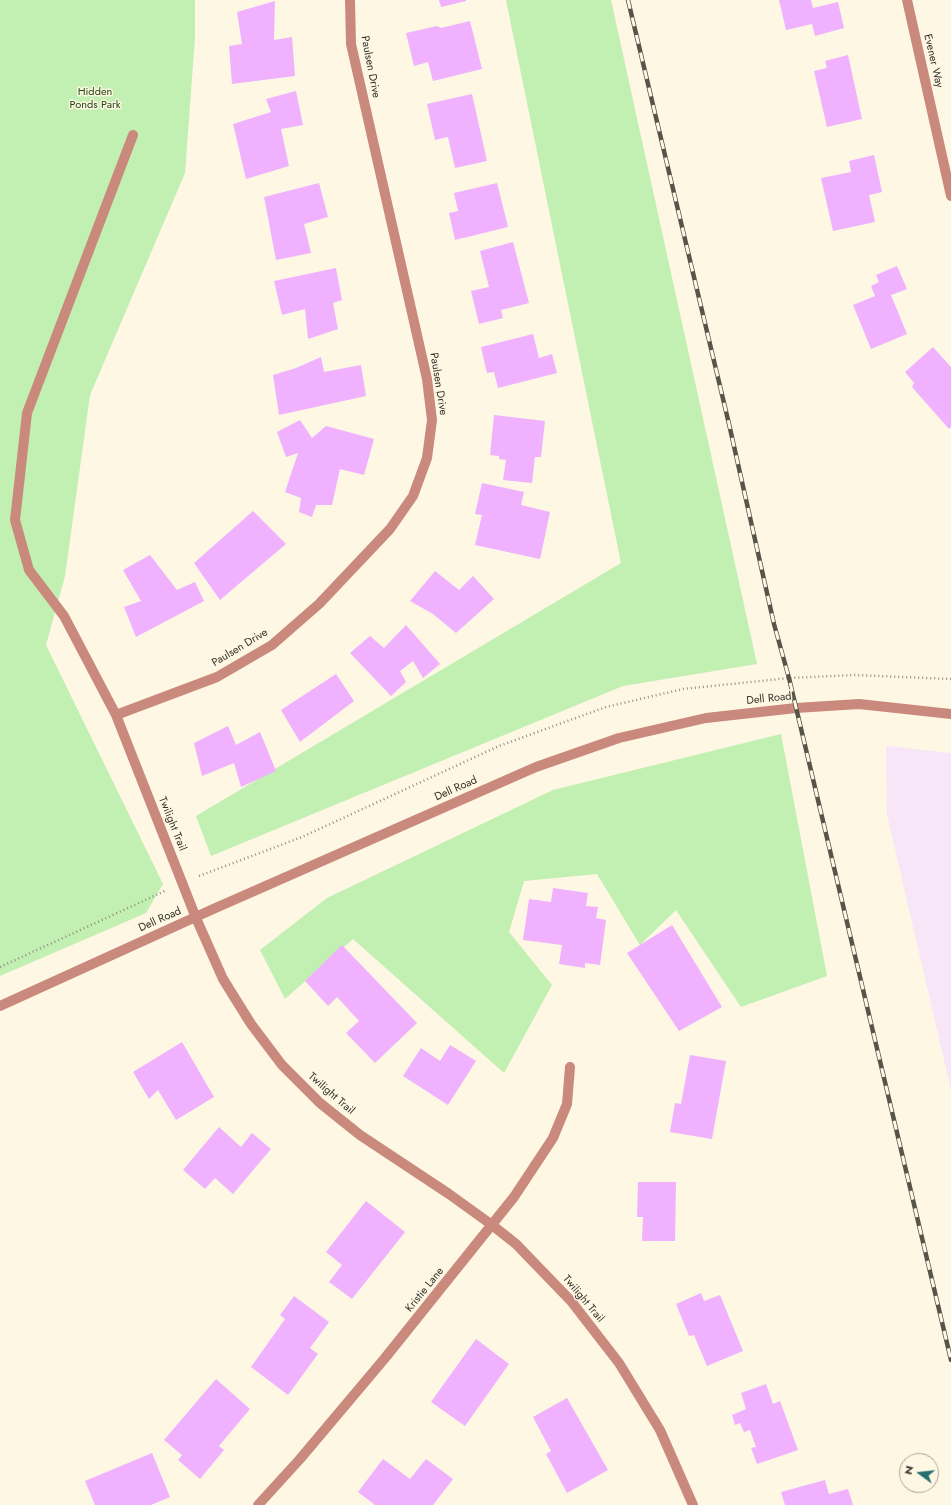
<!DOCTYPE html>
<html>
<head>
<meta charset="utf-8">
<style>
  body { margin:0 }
  #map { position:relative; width:951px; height:1505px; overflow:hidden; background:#fdf7e3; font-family:Jost,sans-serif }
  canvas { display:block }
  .north { position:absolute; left:899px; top:1453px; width:40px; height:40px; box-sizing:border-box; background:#fdf7e3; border:1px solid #aca798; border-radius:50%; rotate:285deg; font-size:11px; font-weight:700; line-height:16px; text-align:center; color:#323028 }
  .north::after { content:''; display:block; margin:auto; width:14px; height:18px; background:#26706e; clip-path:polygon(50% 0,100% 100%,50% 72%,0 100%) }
</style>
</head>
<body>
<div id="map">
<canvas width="951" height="1505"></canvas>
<div class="north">N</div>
</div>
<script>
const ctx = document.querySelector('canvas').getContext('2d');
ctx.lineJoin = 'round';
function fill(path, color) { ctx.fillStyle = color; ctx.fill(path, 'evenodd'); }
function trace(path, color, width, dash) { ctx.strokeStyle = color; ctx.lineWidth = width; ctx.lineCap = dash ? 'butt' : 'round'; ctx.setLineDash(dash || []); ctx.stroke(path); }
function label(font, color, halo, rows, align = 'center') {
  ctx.font = font + ' Jost,sans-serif'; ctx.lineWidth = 3; ctx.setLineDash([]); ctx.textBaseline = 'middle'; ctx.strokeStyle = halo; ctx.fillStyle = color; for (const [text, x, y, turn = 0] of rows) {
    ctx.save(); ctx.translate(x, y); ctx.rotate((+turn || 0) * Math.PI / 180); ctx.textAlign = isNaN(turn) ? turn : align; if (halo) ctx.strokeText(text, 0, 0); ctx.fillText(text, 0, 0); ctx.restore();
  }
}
fill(new Path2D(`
  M886 746 951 753V1090L887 815Z`), '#f7e6f8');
fill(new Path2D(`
  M0 0H195V37L185 173 90 395 65 576 46 645 163 884 146 913 0 976Z
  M506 0H611L757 664 623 686 211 856 196 816 621 563Z
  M781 734 827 976 741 1007 676 910 640 945 597 874 524 881 509 932 552 985 504 1073 353 939 285 999 260 950 327 898 553 790Z`), '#c2efb2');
fill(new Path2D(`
  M439 0H466V1L441 7Z
  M779 0H811L813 8 838 2 844 28 815 36 812 24 786 30Z
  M275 1 274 40 292 37 295 76 232 84 229 46 242 44 237 12Z
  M470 21 482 69 433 81 428 62 414 66 406 33 437 26 441 28Z
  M848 55 862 119 827 127 814 71 827 68 825 61Z
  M296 91 303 125 281 129 289 166 246 179 233 124 271 112 266 99Z
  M472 94 487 161 455 168 448 137 435 140 427 104Z
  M874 155 882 192 869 195 875 222 833 231 821 178 851 172 849 161Z
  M319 183 328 217 304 224 311 253 276 260 264 197Z
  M497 183 508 227 455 240 449 213 458 211 454 193Z
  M513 242 529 303 501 310 503 318 479 324 471 291 489 287 480 251Z
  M897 266 907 289 891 295 907 334 871 349 853 305 875 296 871 286 879 282 876 275Z
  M336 268 342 300 333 303 338 329 308 339 305 309 282 315 274 281Z
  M533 334 539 358 552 354 557 373 498 388 494 372 487 373 481 347Z
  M933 347 951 367V427L949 429 912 387 914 383 905 372Z
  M321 357 324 372 361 365 366 396 279 415 273 375 296 368Z
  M494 415 545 421 541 457H535L532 483 503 480 506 460 499 459V456L490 455Z
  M300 420 312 438 326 426 374 439 364 475 340 469 332 505H316L312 517 299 512 301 498 285 492 298 453 286 457 277 432Z
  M482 483 524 492 521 505 550 512 540 559 475 545 482 515 475 514Z
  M253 511 286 544 220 600 194 563Z
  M150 555 177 590 195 582 204 601 136 637 124 607 141 601 123 570Z
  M435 571 459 590 473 576 494 599 456 633 433 614 410 601Z
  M406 625 440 664 423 678 413 661 400 671 406 682 391 696 350 653 370 636 384 648Z
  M336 674 354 701 300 742 281 710Z
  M228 726 236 745 260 732 276 771 241 787 234 763 202 776 194 743Z
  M553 888 588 893 586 906 598 907 596 918 606 920 600 965 585 963V968L559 964 562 945 523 940 529 899 551 902Z
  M672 925 722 1007 679 1031 627 953Z
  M342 945 417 1023 375 1063 346 1033 359 1021 337 997 328 1006 305 981Z
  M182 1042 214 1097 176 1120 158 1090 149 1099 133 1072Z
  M450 1045 476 1061 448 1105 403 1076 421 1048 440 1061Z
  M690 1055 726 1061 712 1139 670 1132 675 1103 681 1104Z
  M219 1127 241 1147 252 1133 271 1149 233 1194 215 1178 205 1189 183 1170Z
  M638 1182H676L675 1241H642L643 1217H637Z
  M366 1201 405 1232 352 1299 329 1282 342 1265 326 1252Z
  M701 1293 704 1301 720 1295 743 1351 707 1366 694 1335 689 1336 676 1304Z
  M294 1296 329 1322 310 1348 318 1354 288 1395 251 1367 285 1319 280 1315Z
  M476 1339 509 1364 465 1426 431 1402Z
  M216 1379 250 1409 219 1446 224 1450 200 1479 178 1460 182 1455 164 1440Z
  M766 1384 773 1404 780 1401 798 1450 757 1464 751 1448 756 1447 750 1430 744 1432 740 1423 735 1425 732 1415 746 1409 741 1393Z
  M567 1398 608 1470 567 1493 546 1454 551 1451 533 1417Z
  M152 1453 170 1497 151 1505H95L85 1481Z
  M383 1459 410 1479 426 1459 453 1479 433 1505H375L358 1492Z
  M825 1480 829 1494 848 1489 853 1505H785L781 1492Z`), '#f0b2ff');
trace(new Path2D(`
  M199 876 302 837 499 746 606 707 683 689 789 678 855 675 951 679
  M0 967 167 890`), '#938f81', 2.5, [1, 3]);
trace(new Path2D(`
  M907 0 951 196
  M133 135 27 413 15 520 29 570 64 616 116 715 196 918 223 979 251 1024 282 1065 320 1103 360 1135 449 1194 492 1225 516 1244 571 1301 619 1363 660 1430 693 1505
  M116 715 217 677 272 645 319 604 390 529 413 496 427 458 432 420 427 379 351 44 350 0
  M0 1006 211 910 536 767 619 738 706 718 796 708 859 704 951 714
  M258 1505 300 1459 385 1358 514 1197 553 1138 567 1104 570 1067`), '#ca897d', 10);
const rail = new Path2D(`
  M628 0 729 424 774 624 789 678 951 1360`);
trace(rail, '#57544a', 4.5);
trace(rail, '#fdf7e3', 3, [9]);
label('11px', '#323028', '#fdf7e3', [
  ["Evener Way",933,61,77],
  ["Paulsen Drive",370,67,79],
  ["Paulsen Drive",438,384,81],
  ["Paulsen Drive",240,648,-31],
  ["Dell Road",769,699,-6],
  ["Dell Road",456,789,-24],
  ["Twilight Trail",172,824,68],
  ["Dell Road",160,920,-24],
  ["Twilight Trail",331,1094,41],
  ["Kristie Lane",425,1290,-51],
  ["Twilight Trail",583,1299,50]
]);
label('11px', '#1f450f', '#fdf7e3', [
  ["Hidden",95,92],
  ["Ponds Park",95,105]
]);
</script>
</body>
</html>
